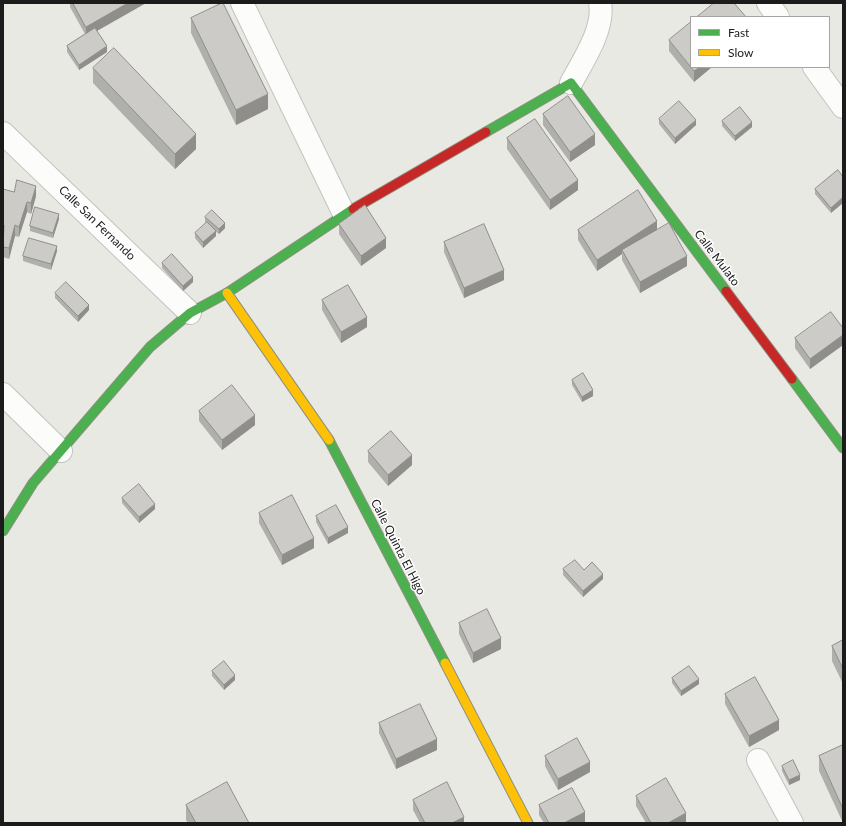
<!DOCTYPE html>
<html>
<head>
<meta charset="utf-8">
<style>
  body { margin:0 }
  #map { position:relative; width:846px; height:826px; overflow:hidden; background:#e9e9e4; font-family:Lato,sans-serif }
  canvas { display:block }
  .frame { position:absolute; inset:0; border:4px solid #1b1b1b; pointer-events:none }
  .legend { position:absolute; left:690px; top:16px; width:140px; height:52px; box-sizing:border-box; background:#fff; border:1px solid #a4a4a4; margin:0; padding:5px 7px; list-style:none; font-size:12px; color:#1b1b1b }
  .legend li { display:flex; align-items:center; gap:8px; height:20px }
  .legend b { width:20px; border:1px solid #a4a4a4 }
</style>
</head>
<body>
<div id="map">
<canvas width="846" height="826"></canvas>
<div class="frame"></div>
<ul class="legend">
<li><b style="height:5px;background:#4caf50"></b>Fast</li>
<li><b style="height:5px;background:#ffc107"></b>Slow</li>
</ul>
</div>
<script>
const ctx = document.querySelector('canvas').getContext('2d');
ctx.lineJoin = 'round';
function trace(path, color, width, dash) { ctx.strokeStyle = color; ctx.lineWidth = width; ctx.lineCap = dash ? 'butt' : 'round'; ctx.setLineDash(dash || []); ctx.stroke(path); }
function fill(path, color) { ctx.fillStyle = color; ctx.fill(path, 'evenodd'); }
function label(font, color, halo, rows, align = 'center') {
  ctx.font = font + ' Lato,sans-serif'; ctx.lineWidth = 3; ctx.setLineDash([]); ctx.textBaseline = 'middle'; ctx.strokeStyle = halo; ctx.fillStyle = color; for (const [text, x, y, turn = 0] of rows) {
    ctx.save(); ctx.translate(x, y); ctx.rotate((+turn || 0) * Math.PI / 180); ctx.textAlign = isNaN(turn) ? turn : align; if (halo) ctx.strokeText(text, 0, 0); ctx.fillText(text, 0, 0); ctx.restore();
  }
}
const street = new Path2D(`
  M242 3 344 214
  M768 3 778 17
  M814 67 843 107
  M571 83C583 61 605 28 600 3
  M3 133 190 313
  M3 394 61 451
  M758 760 792 823`);
const fast = new Path2D(`
  M486 132 571 83 726 291
  M792 379 843 448
  M329 440 445 663
  M3 531 33 483 150 347 190 313 227 293 353 209`);
const slow = new Path2D(`
  M227 293 329 440
  M445 663 528 823`);
const jam = new Path2D(`
  M353 209 486 132
  M726 291 792 379`);
trace(street, '#c2c2c0', 24);
trace(fast, '#8d927e', 11);
trace(slow, '#8d927e', 11);
trace(jam, '#8d927e', 11);
trace(street, '#fcfcfb', 22);
trace(fast, '#4caf50', 9);
trace(slow, '#ffc107', 9);
trace(jam, '#c62828', 9);
fill(new Path2D(`
  M70 3H146L97 31 107 52 79 70 67 52V46L85 34 70 7Z
  M191 18 268 109 236 125 191 33Z
  M669 40 691 67H712L694 82 669 51Z
  M93 68 196 149 175 169 93 83Z
  M543 114 595 145 570 162 543 125Z
  M659 119 696 125 675 144 659 124Z
  M722 121 752 127 735 141 722 126Z
  M507 138 578 190 550 210 507 149Z
  M838 170 831 213 815 194V189Z
  M3 189 14 192 36 196 31 214 27 212 19 237 15 236 9 259 3 257Z
  M205 217 225 228 219 234 216 232V236L203 248 195 238V233L206 223 205 222Z
  M59 219 53 238 30 231V226Z
  M339 224 386 248 361 266 339 234Z
  M578 230H657L687 266 640 293 622 260V254L597 271 578 240Z
  M444 242 504 280 464 298 444 252Z
  M57 251 51 270 23 261V256Z
  M162 263 193 282 183 291 162 268Z
  M55 293 89 310 78 322 55 298Z
  M322 300 367 327 341 343 322 310Z
  M843 328V345L810 369 795 348V338Z
  M572 380 593 396 582 402 572 385Z
  M199 411 255 425 222 450 199 421Z
  M368 451 412 465 388 486 368 462Z
  M122 498 155 509 139 523 122 503Z
  M259 513 314 548 282 565 259 523Z
  M316 516 348 533 328 544 316 522Z
  M563 569 603 579 583 597 563 575Z
  M459 623 501 649 473 663 459 634Z
  M843 640V684L832 661V646Z
  M212 671 235 680 224 690 212 676Z
  M672 678 699 684 681 696 672 683Z
  M725 694 779 730 749 747 725 704Z
  M379 723 437 750 396 769 379 733Z
  M843 745V823L819 771V756Z
  M545 756 590 772 558 790 545 766Z
  M782 766 800 780 789 785 782 771Z
  M636 796 686 823H646L636 806Z
  M413 800 464 823H420L413 810Z
  M186 805 249 823H188L186 820Z
  M539 805 585 822 583 823H544L539 815Z`), '#afafab');
fill(new Path2D(`
  M128 3H146L86 37V27Z
  M107 46V52L79 70V65Z
  M700 67H712L694 82V71Z
  M268 94V109L236 125V110Z
  M696 120V125L675 144V138Z
  M752 122V127L735 141V136Z
  M196 134V149L175 169V154Z
  M595 134V145L570 162V152Z
  M578 180V190L550 210V200Z
  M36 186V196L31 214V203Z
  M843 197V203L831 213V208Z
  M27 202V212L19 237V227Z
  M59 214V219L53 238V233Z
  M657 221V231L622 250V254L597 271V260Z
  M225 223V228L219 234V229Z
  M15 225V236L9 259V248Z
  M216 231V236L203 248V242Z
  M386 238V248L361 266V256Z
  M57 246V251L51 270V264Z
  M687 256V266L640 293V282Z
  M504 270V280L464 298V288Z
  M193 277V282L183 291V286Z
  M89 305V310L78 322V316Z
  M367 317V327L341 343V332Z
  M843 335V345L810 369V359Z
  M593 390V396L582 402V397Z
  M255 415V425L222 450V440Z
  M412 455V465L388 486V475Z
  M155 504V509L139 523V517Z
  M348 527V533L328 544V538Z
  M314 538V548L282 565V555Z
  M603 574V579L583 597V591Z
  M501 638V649L473 663V653Z
  M235 675V680L224 690V685Z
  M699 679V684L681 696V691Z
  M779 720V730L749 747V736Z
  M437 739V750L396 769V759Z
  M590 762V772L558 790V779Z
  M800 775V780L789 785V780Z
  M585 812V822L583 823H564Z
  M686 813V823H668Z
  M464 817V823H452Z`), '#8f8e8b');
const building = new Path2D(`
  M73 3H128L86 27Z
  M222 3H223L268 94 236 110 191 18Z
  M714 3H734L746 17H697Z
  M691 22V67H700L694 71 669 40Z
  M95 28 107 46 79 65 67 46Z
  M114 48 196 134 175 154 93 68Z
  M568 96 595 134 570 152 543 114Z
  M679 101 696 120 675 138 659 119Z
  M740 107 752 122 735 136 722 121Z
  M535 119 578 180 550 200 507 138Z
  M838 170 843 177V197L831 208 815 189Z
  M17 180 36 186 31 203 27 202 19 227 15 225 9 248 3 247 4 225H3V189L14 192Z
  M638 190 657 221 597 260 578 230Z
  M365 205 386 238 361 256 339 224Z
  M35 207 59 214 53 233 30 226Z
  M212 210 225 223 219 229 205 217Z
  M207 222 216 231 203 242 195 233Z
  M669 223 687 256 640 282 622 250Z
  M484 224 504 270 464 288 444 242Z
  M29 238 57 246 51 264 23 256Z
  M172 254 193 277 183 286 162 263Z
  M66 282 89 305 78 316 55 293Z
  M348 285 367 317 341 332 322 300Z
  M831 312 843 328V335L810 359 795 338Z
  M583 373 593 390 582 397 572 380Z
  M232 385 255 415 222 440 199 411Z
  M391 431 412 455 388 475 368 451Z
  M139 484 155 504 139 517 122 498Z
  M292 495 314 538 282 555 259 513Z
  M336 505 348 527 328 538 316 516Z
  M575 560 584 570 592 562 603 574 583 591 563 569Z
  M487 609 501 638 473 653 459 623Z
  M843 640V669L832 646Z
  M224 661 235 675 224 685 212 671Z
  M689 666 699 679 681 691 672 678Z
  M755 677 779 720 749 736 725 694Z
  M420 704 437 739 396 759 379 723Z
  M577 738 590 762 558 779 545 756Z
  M843 745V809L819 756Z
  M793 760 800 775 789 780 782 766Z
  M666 778 686 813 668 823H651L636 796Z
  M227 782 249 823H196L186 805Z
  M447 782 464 817 452 823H425L413 800Z
  M572 788 585 812 564 823H549L539 805Z`);
fill(building, '#cccbc7');
trace(building, '#8f8e8b', 1);
label('12px', '#1b1b1b', '#fff', [
  ["Calle San Fernando",97,223,44],
  ["Calle Mulato",717,258,53],
  ["Calle Quinta El Higo",398,547,63]
]);
</script>
</body>
</html>
